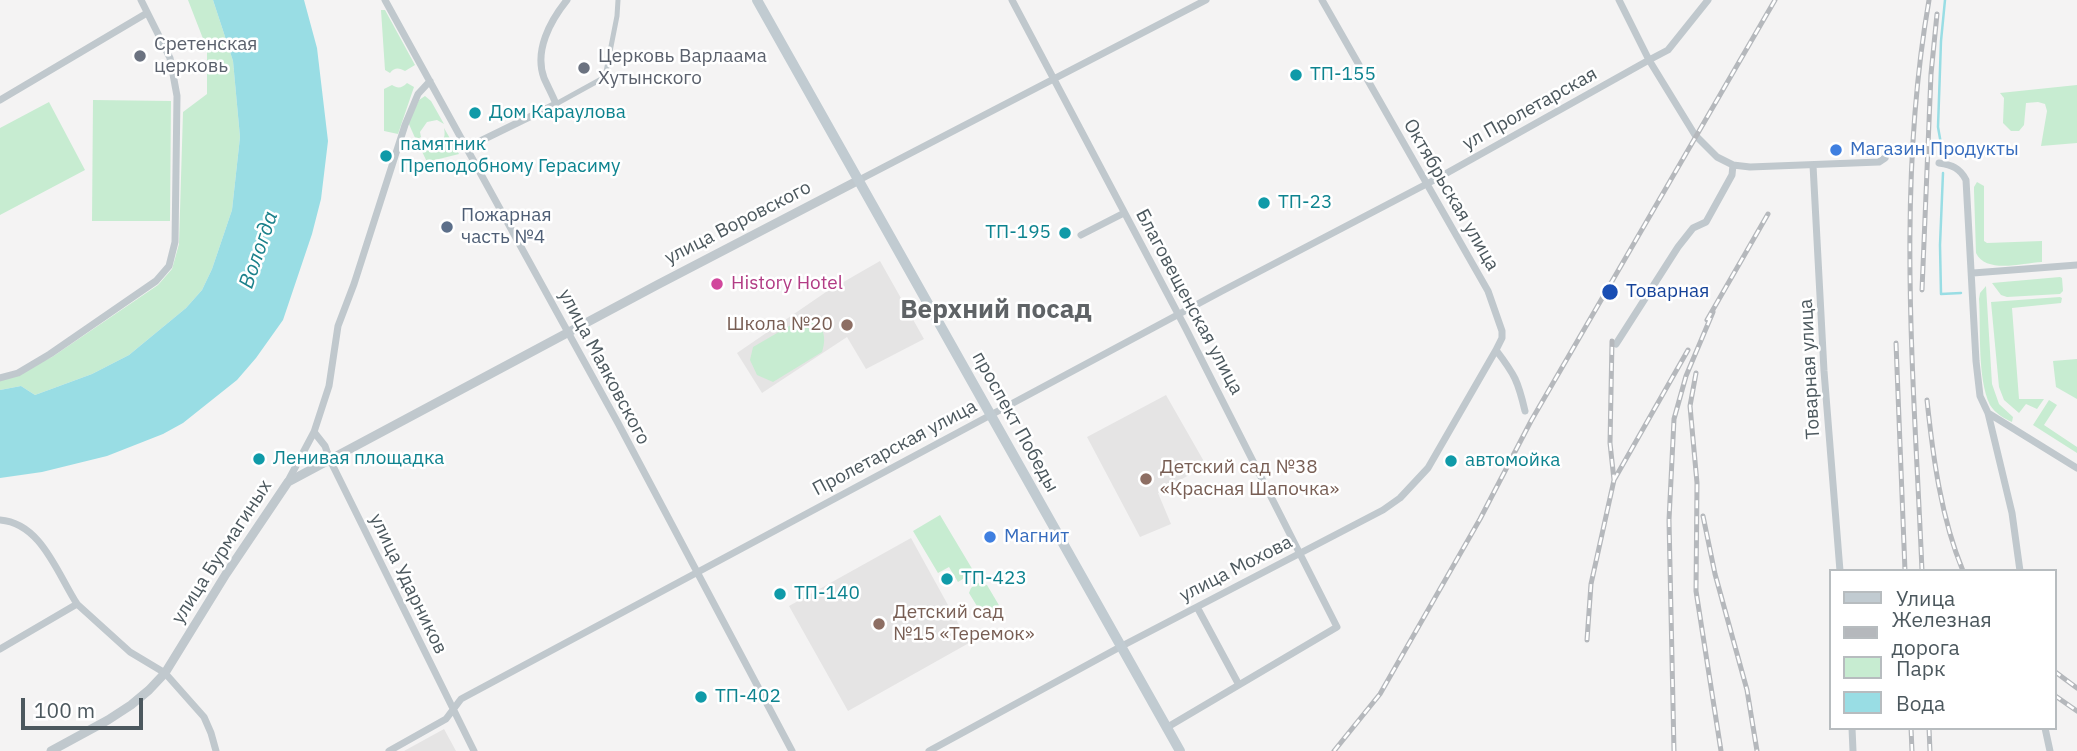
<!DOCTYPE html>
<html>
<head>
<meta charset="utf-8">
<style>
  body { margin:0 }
  #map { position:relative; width:2077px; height:751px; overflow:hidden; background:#f4f3f3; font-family:"IBM Plex Sans",sans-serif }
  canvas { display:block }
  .legend { position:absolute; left:1829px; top:569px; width:228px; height:161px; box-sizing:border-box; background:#fff; border:2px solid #b7bcbf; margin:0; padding:9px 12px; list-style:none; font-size:21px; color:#4c585e }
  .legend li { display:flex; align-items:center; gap:14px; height:35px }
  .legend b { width:35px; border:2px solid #b7bcbf }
  .scale { position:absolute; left:21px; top:698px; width:122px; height:32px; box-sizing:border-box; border:4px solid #4c585e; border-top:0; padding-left:9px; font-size:21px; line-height:24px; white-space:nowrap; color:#4c585e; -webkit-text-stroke:5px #fff; paint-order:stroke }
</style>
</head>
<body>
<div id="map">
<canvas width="2077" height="751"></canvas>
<ul class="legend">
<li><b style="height:9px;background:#c1cbd1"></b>Улица</li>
<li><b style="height:9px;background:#b5b8bc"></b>Железная дорога</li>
<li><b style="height:19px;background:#c7ecd1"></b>Парк</li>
<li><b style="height:19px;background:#99dde4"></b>Вода</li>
</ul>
<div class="scale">100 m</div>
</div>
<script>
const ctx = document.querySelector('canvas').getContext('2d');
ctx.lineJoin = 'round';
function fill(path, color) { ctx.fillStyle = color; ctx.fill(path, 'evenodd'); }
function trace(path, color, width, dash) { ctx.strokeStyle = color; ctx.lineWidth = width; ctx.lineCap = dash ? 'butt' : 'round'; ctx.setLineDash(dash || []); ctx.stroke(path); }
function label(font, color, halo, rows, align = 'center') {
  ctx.font = font + ' "IBM Plex Sans",sans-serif'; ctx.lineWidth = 5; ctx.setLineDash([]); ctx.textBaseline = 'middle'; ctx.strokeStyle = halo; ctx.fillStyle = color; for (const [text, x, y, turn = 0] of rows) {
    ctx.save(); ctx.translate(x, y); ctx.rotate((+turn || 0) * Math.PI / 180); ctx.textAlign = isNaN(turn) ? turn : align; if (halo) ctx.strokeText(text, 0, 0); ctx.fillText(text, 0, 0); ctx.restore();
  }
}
fill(new Path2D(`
  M880 261 924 339 866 369 847 337 762 393 737 353 826 292Z
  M1166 395 1206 465 1158 493 1171 524 1140 537 1087 437Z
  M911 538 969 643 848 711 789 606Z
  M444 729 456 751H404Z`), '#e5e4e4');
fill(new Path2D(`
  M188 0H213L233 61 240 137 232 210 212 269 202 290 186 308 129 355 92 374 35 395 21 386 0 390V381L52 357 158 285 172 269 179 244 183 112 207 94V49Z
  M381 10H385L415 65 405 71C399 68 395 67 390 73L385 70Z
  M407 83 414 87 398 134 384 131V89L392 85C398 89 402 88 407 83Z
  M2077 85V143L2041 146 2047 111 2045 104 2038 102 2026 103 2024 125 2019 131H2011L2003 123 2004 98 2000 93Z
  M425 96 431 101 444 124 437 120 427 122 420 132 421 137 416 140 408 122 419 100Z
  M93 100 171 101 170 221H92Z
  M49 102 85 170 0 215V128Z
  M444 128 459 154 427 162 418 143 423 140 427 144C439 147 447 141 444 128Z
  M1977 182 1984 186V241L1987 243 2042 241V262C2022 263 1986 274 1976 253L1974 191V187Z
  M2060 277 2062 278 2063 291 2060 294 2007 297 2001 295 1992 283Z
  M1986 286 1992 384 1999 404 2013 417 2012 422C2003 418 1995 413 1990 405 1977 378 1981 329 1979 299L1980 293Z
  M2060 297 2062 298 2061 303 2012 308 2019 399H2044L2037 409 2026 404 2019 413 2004 400 1999 387 1991 302Z
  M803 318C822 320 828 335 822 352L773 382 757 375 750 360 753 347Z
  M2077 359V399L2056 387 2053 361Z
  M2049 400 2057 405 2044 425 2077 447V453L2033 425Z
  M940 515 974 572 958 582 949 567 938 573 913 531Z
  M977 583 987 585 1000 607 997 615 990 618 983 616 969 593 971 588Z`), '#c7ecd1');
fill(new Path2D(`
  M213 0H304L317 48 328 141 321 199 312 234 283 320 256 358 237 380 183 423 163 434 107 456 42 472 0 478V390L21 386 35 395 92 374 129 355 186 308 202 290 212 269 232 210 240 137 233 61Z`), '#99dde4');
trace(new Path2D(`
  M1941 144 1938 127 1941 41 1945 0
  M1943 173 1940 245 1941 294 1961 293`), '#99dde4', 2.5);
trace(new Path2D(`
  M556 104 605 77 617 16 618 0`), '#c0c8cd', 5);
trace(new Path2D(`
  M385 0 618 423 792 751
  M1012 0 1185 327 1337 627 1166 728
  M1322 0 1488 291 1502 331V338L1496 350C1515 375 1518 381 1525 411
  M1619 0 1649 60 1695 135 1717 157 1733 165 1750 167 1879 162 1885 158
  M0 100 147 13
  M466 148 556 104C553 96 548 87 544 78 534 51 550 21 567 0
  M1939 163C1952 165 1960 168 1966 180L1976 361 1980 396 1988 413 2012 513 2020 571
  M1813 165 1824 371 1840 571
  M859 180 1206 0
  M1081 235 1124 213
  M1973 273 2077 265
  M1616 344 1678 247 1693 228 1706 222 1732 175 1733 165
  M0 378 18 373 50 354 156 281 169 266 175 242 177 96 170 58 141 0
  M1988 413 2077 468
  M314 432 325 446 330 460 474 751
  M288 481 314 432 329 386 338 326 354 284 405 125 418 94 430 81
  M0 520C41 523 57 573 77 604
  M1197 607 1239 685
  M0 649 77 604 130 652 165 673 204 717 211 733 216 751
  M1852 728 1853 751
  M2045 728 2050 751
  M389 751 446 719 461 699 1222 291 1438 178 1649 60 1668 50 1708 0
  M929 751 1120 647 1383 510 1400 498 1428 468 1496 350`), '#c0c8cd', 7);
trace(new Path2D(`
  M51 751 108 720 131 705 149 690 165 673 226 574 288 482 657 285 859 180`), '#c0c8cd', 9);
trace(new Path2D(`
  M757 0 1180 751`), '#c1cbd1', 10);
const rail = new Path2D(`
  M1922 290 1931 74 1937 14
  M1707 320 1768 214
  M1896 343 1905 571
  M1696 373 1690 406 1697 483 1696 591 1721 751
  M1927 400C1933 457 1941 518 1963 571
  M1614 480 1688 350
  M1703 516 1715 574 1747 690 1757 751
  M1922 571C1914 380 1896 189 1929 0
  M1587 640 1591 584 1614 480 1610 443 1612 341
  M2054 671 2077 688
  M2054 695 2077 711
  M1911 728 1912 751
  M1929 728 1930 751
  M1334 751 1380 694 1480 519 1531 421 1775 0
  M1674 751 1669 520 1674 419 1686 376 1713 312`);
trace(rail, '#b5b8bc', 5);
trace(rail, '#fff', 2.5, [8]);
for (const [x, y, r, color] of [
  [140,56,7,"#6b7280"],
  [584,68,7,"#6b7280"],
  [1296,75,7,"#0f9aa8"],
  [475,113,7,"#0f9aa8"],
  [1836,150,7,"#3f7fe0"],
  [386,156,7,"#0f9aa8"],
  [1264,203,7,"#0f9aa8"],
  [447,227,7,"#5c6f8a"],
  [1065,233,7,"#0f9aa8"],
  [717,284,7,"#d1479c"],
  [1610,292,9,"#1a4fb4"],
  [847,325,7,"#8d6e63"],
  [259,459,7,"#0f9aa8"],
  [1451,461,7,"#0f9aa8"],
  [1146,479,7,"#8d6e63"],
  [990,537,7,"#3f7fe0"],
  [947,579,7,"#0f9aa8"],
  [780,594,7,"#0f9aa8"],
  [879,624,7,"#8d6e63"],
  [701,697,7,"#0f9aa8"]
]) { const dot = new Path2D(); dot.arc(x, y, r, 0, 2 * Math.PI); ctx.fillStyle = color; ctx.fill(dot); trace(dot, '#fff', 2.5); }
label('19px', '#5b616d', '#fff', [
  ["Сретенская",154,45],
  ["церковь",154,67],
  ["Церковь Варлаама",598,57],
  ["Хутынского",598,79]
], 'left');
label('19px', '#0d838f', '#fff', [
  ["ТП-155",1310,75],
  ["Дом Караулова",489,113],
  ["памятник",400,145],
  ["Преподобному Герасиму",400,167],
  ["ТП-23",1278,203],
  ["ТП-195",1051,233,"right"],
  ["Ленивая площадка",273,459],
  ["автомойка",1465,461],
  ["ТП-423",961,579],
  ["ТП-140",794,594],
  ["ТП-402",715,697]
], 'left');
label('19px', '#4c585e', '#fff', [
  ["ул Пролетарская",1530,109,-29],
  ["Октябрьская улица",1451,195,60],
  ["улица Воровского",738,223,-27],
  ["Благовещенская улица",1189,302,62],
  ["улица Маяковского",604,367,62],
  ["Товарная улица",1810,369,-93],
  ["проспект Победы",1015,422,61],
  ["Пролетарская улица",895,448,-28],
  ["улица Бурмагиных",222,552,-57],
  ["улица Мохова",1236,569,-27],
  ["улица Ударников",408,584,64]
]);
label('19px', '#366cbe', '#fff', [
  ["Магазин Продукты",1850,150],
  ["Магнит",1004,537]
], 'left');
label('19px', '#4e5e75', '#fff', [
  ["Пожарная",461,216],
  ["часть №4",461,238]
], 'left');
label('19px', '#b23c85', '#fff', [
  ["History Hotel",731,284]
], 'left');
label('19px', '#164399', '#fff', [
  ["Товарная",1626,292]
], 'left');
label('19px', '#785e54', '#fff', [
  ["Школа №20",833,325,"right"],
  ["Детский сад №38",1160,468],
  ["«Красная Шапочка»",1160,490],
  ["Детский сад",893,613],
  ["№15 «Теремок»",893,635]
], 'left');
label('italic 21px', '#1b818b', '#fff', [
  ["Вологда",259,250,-71]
]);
label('bold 26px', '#5f6366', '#fff', [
  ["Верхний посад",996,310]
]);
</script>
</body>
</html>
